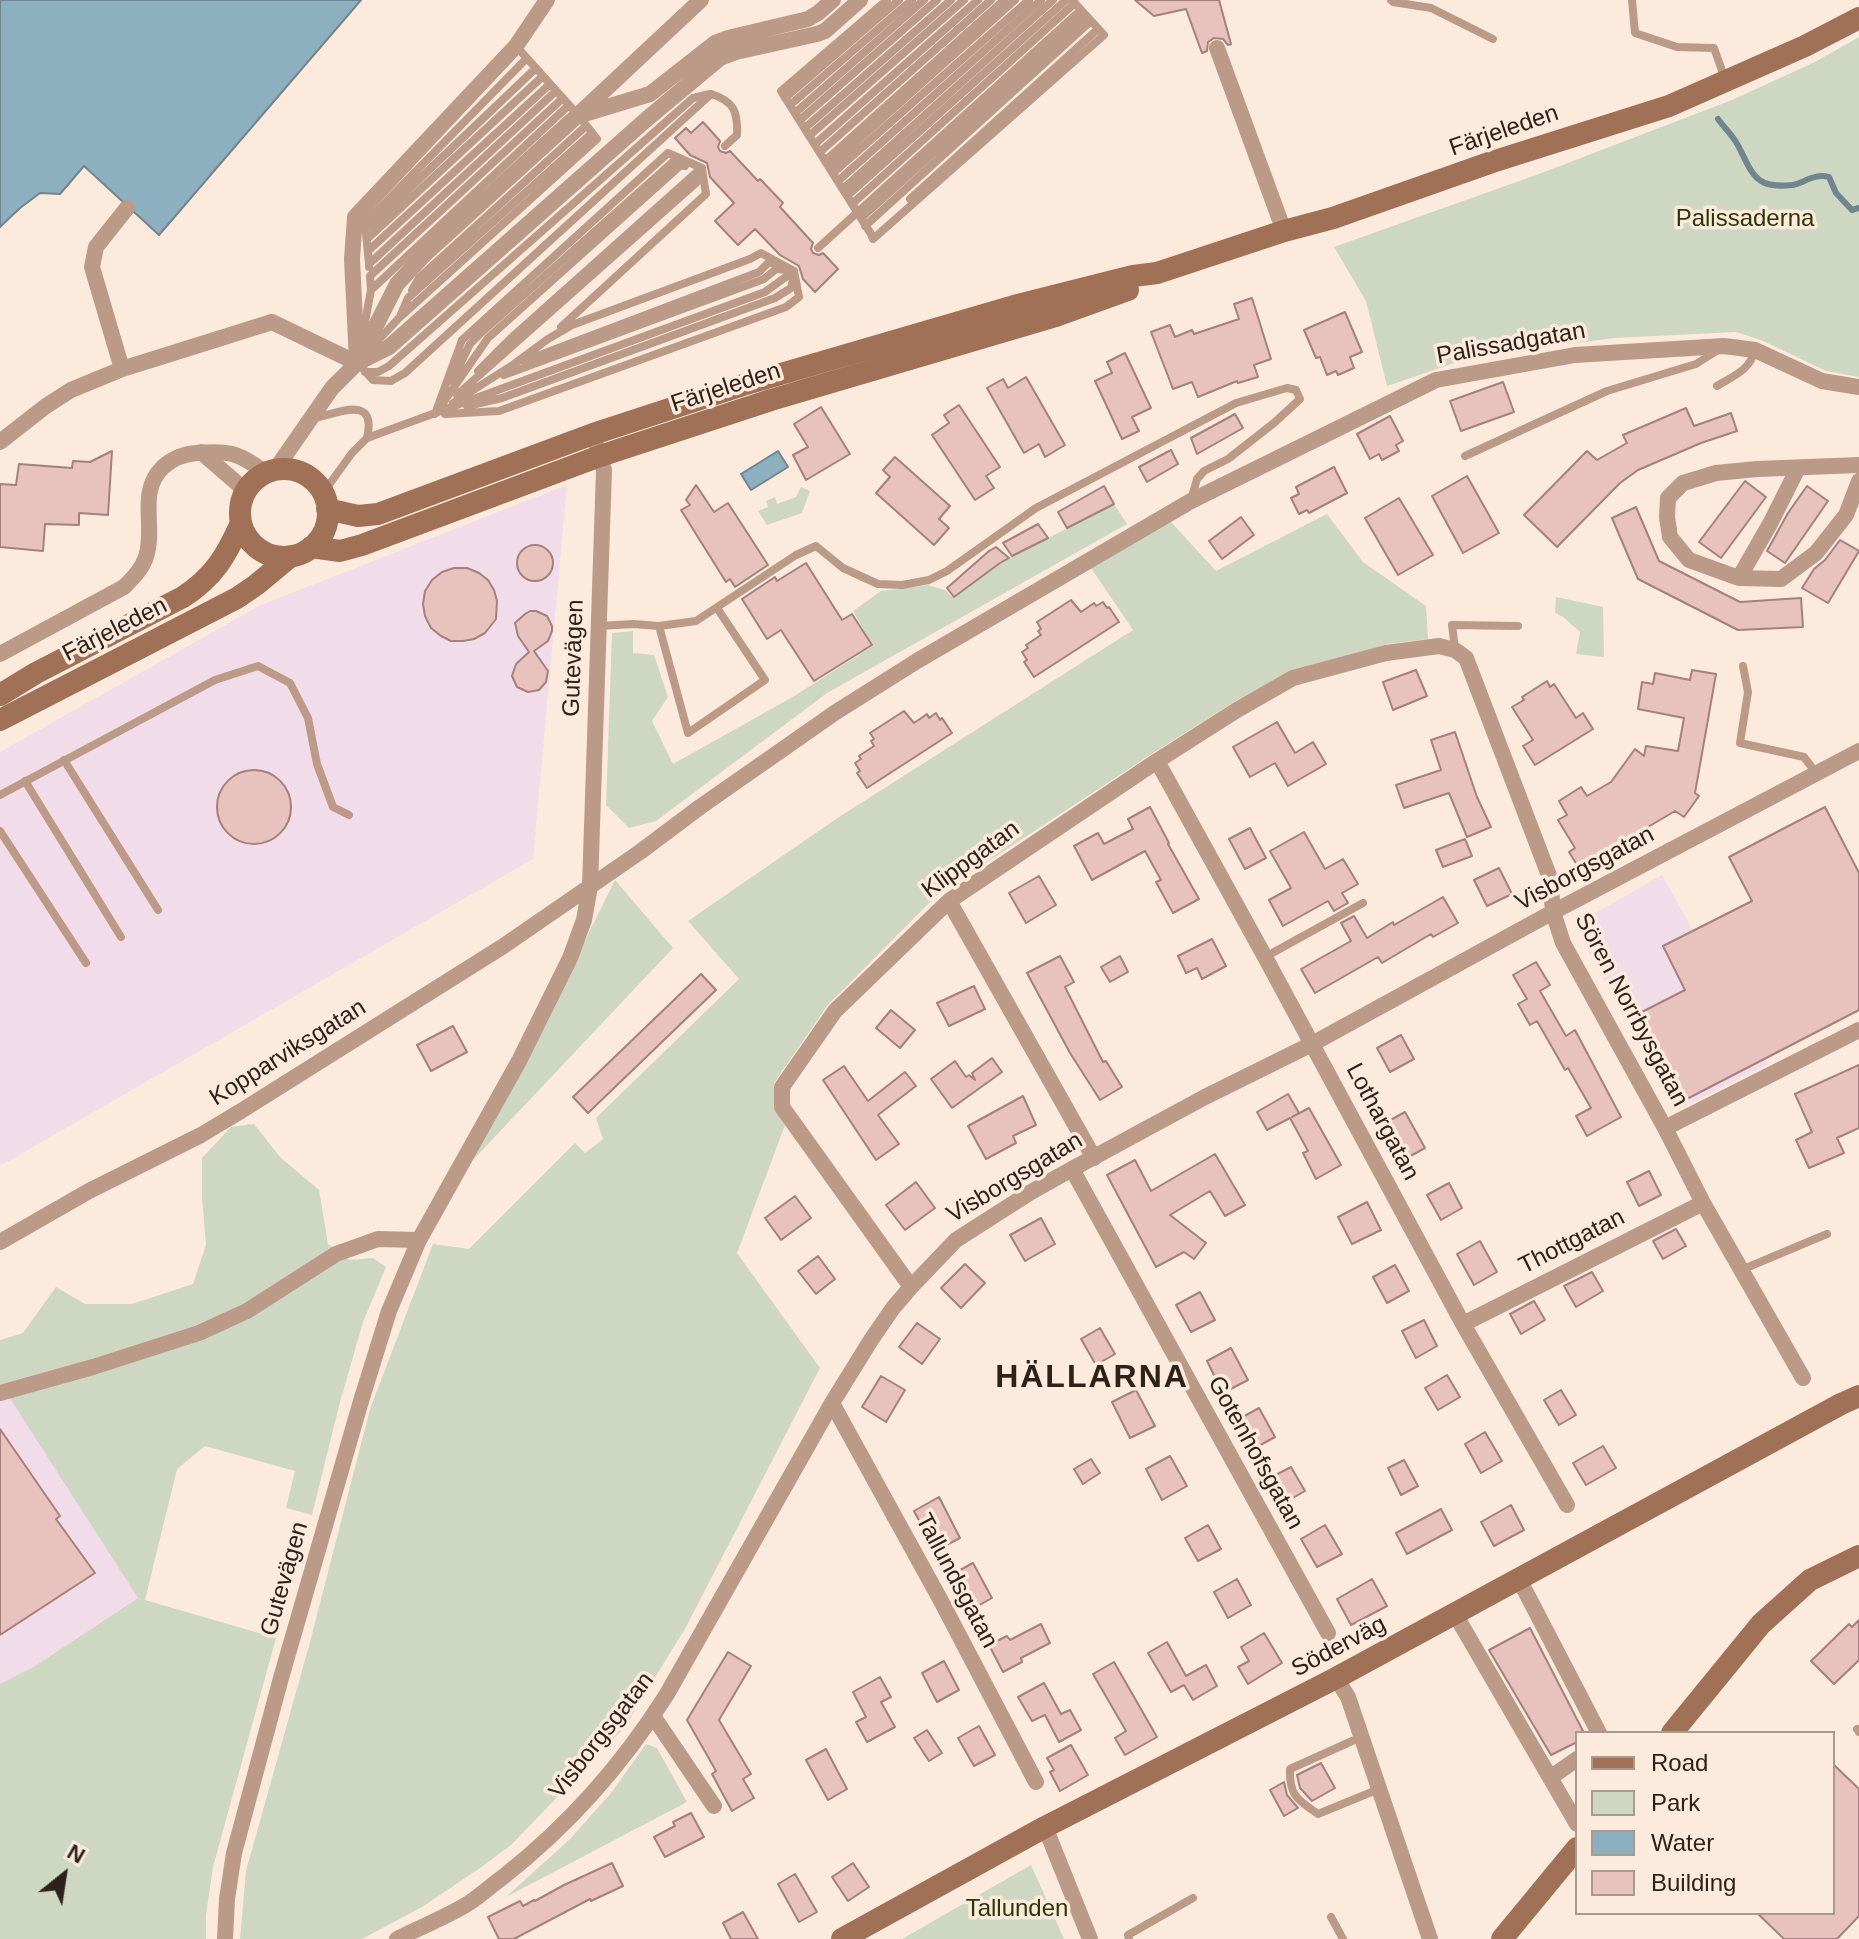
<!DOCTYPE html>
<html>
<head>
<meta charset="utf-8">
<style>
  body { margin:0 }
  #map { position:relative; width:1859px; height:1939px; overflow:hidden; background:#fceadd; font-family:Helvetica,sans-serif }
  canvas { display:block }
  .legend { position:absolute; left:1575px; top:1731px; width:260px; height:184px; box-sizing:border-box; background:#fceadd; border:2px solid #a99a8f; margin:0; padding:10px 14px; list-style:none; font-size:24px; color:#2d221a }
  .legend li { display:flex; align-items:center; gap:16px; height:40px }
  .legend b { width:40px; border:2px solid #a99a8f }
  .north { position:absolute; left:24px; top:1835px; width:80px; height:80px; -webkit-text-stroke:6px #fceadd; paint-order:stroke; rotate:30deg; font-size:22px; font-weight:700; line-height:32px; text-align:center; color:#2d221a }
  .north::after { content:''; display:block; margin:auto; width:28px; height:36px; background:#2d221a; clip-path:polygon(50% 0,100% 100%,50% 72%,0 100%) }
</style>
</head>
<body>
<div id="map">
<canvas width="1859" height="1939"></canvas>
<ul class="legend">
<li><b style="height:10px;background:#a07156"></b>Road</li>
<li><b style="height:22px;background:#ced7c1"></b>Park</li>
<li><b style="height:22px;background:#8db0c1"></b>Water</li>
<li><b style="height:22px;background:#e8c2bc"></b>Building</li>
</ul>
<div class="north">N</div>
</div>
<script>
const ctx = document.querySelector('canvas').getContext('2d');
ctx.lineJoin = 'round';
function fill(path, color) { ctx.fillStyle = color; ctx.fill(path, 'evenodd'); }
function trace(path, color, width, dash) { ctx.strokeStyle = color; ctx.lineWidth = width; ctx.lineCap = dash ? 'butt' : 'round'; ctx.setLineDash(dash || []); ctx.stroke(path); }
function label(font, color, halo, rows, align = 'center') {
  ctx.font = font + ' Helvetica,sans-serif'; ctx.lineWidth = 7; ctx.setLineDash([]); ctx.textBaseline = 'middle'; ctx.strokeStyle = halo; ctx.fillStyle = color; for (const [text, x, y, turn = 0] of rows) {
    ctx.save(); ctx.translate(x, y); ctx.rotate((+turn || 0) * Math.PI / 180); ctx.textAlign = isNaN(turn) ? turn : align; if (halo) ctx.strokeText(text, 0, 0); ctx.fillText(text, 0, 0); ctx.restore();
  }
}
fill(new Path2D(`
  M567 485 533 859 0 1166V752L261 605Z
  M1662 875 1768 1064 1677 1110 1581 938 1587 918Z
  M2 1385 138 1598 35 1666 0 1684V1386Z`), '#f2dcea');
fill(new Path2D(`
  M1859 37V377L1826 371 1761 340 1736 332 1614 338 1472 357 1387 386 1366 301 1334 247 1539 174 1732 100 1815 62Z
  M801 487 810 491 802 513 767 525 758 511 768 507 766 501 775 497 777 504 796 497Z
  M1114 504 1127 524 827 693 656 821 629 828 606 805 612 633 633 631V653L654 655 668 697 652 721 673 764 791 698 873 646 853 611 881 591 928 585 945 590 954 598 1000 563Z
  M1327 514 1363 562 1426 606 1428 639 1388 644 1289 672 1234 702 1153 753 937 895 827 1006 774 1083V1108L785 1125 737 1253 820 1368 686 1627 624 1728 511 1845 480 1868 422 1907 362 1939H240L246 1871 310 1642 370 1409 433 1244 469 1249 575 1143 585 1153 603 1139 596 1118 739 979 688 921 839 817 1133 630 1089 565 1170 521 1216 571Z
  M1556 597 1603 607 1604 657 1576 654 1580 632 1563 617 1555 613Z
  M615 880 673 948 473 1160 516 1080Z
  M254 1124 280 1157 319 1190 328 1244 350 1260 373 1258 386 1267 363 1322 340 1402 312 1515 286 1508 295 1471 205 1446 177 1469 145 1600 276 1638 213 1867 206 1915V1939H0V1684L35 1666 138 1598 2 1386H0V1340L23 1333 56 1287 85 1304H132L193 1284 206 1245 202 1197V1158L231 1127Z
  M646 1744 657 1748 687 1802 506 1897 570 1839 612 1792Z
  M1031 1865 1064 1939H902Z`), '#ced7c1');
const water = new Path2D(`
  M0 0H361L159 235 84 166 60 194 40 193 20 208 0 227Z
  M778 451 788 467 751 490 741 474Z`);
fill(water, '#8db0c1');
trace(water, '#70858f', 2);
trace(new Path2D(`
  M1718 119C1723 126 1729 132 1734 139 1743 151 1748 173 1761 181 1770 187 1783 186 1793 185 1805 182 1816 173 1829 177L1836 193 1852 210 1859 208`), '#70858f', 6);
const building = new Path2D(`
  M1135 0H1219L1231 44 1228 45 1223 39 1214 38 1208 42 1207 51 1202 53 1186 9 1154 16Z
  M703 122 720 141 718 147 720 151 726 153 730 151 758 181 760 179 783 203 780 207 813 243 811 249 813 253 819 255 823 253 838 269 815 292 803 279 799 266 780 255 755 229 738 245 715 221 734 203 710 177 707 163 690 155 675 138 686 128 691 133Z
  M1252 298 1271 359 1254 365 1258 377 1238 383 1237 381 1198 397 1192 382 1173 389 1151 332 1170 325 1175 337 1192 330 1194 334 1239 319 1234 304Z
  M1345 312 1362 352 1350 357 1354 368 1338 375 1336 371 1327 375 1320 357 1316 358 1304 330Z
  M1125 353 1151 408 1132 417 1139 431 1122 439 1095 381 1112 373 1107 362Z
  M1026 377 1065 445 1045 457 1039 444 1024 453 987 388 1003 379 1008 388Z
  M1503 382 1514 412 1461 431 1450 401Z
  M959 405 1000 467 986 476 994 488 975 500 932 435 949 423 944 415Z
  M821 407 850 454 806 480 793 455 808 447 794 424Z
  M1686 408 1694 426 1731 413 1737 431 1701 443 1638 470 1620 483 1557 547 1524 515 1587 451 1597 460 1627 443 1623 435Z
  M1235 414 1243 428 1197 454 1191 438Z
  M1390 416 1403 441 1396 445 1399 451 1382 460 1379 454 1370 459 1357 434Z
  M1171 450 1178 464 1147 482 1139 467Z
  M112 451 108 515 79 513V525L45 524 43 551 0 547V484L16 485 19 464 72 468 73 461 90 462Z
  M895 457 950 506 939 519 949 528 934 545 876 493 890 477 883 470Z
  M1334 467 1347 493 1309 513 1307 510 1299 514 1291 498 1299 494 1296 487Z
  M1467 476 1499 533 1463 553 1432 496Z
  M1745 481 1766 497 1721 558 1699 542Z
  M696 485 714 512 728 503 768 565 735 587 730 579 726 582 681 510 690 505 686 500Z
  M1104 486 1114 504 1067 528 1058 512Z
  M1807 486 1828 501 1785 563 1767 551 1788 513Z
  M1399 498 1433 555 1398 575 1365 518Z
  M1636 507 1659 561 1740 602 1801 598 1803 627 1738 630 1638 579 1612 518Z
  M1241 517 1254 535 1222 559 1209 541Z
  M1038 524 1048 538 1012 556 1003 543Z
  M1840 540 1859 551 1828 603 1802 588 1814 569 1825 560Z
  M517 563a18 18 0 1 1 36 0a18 18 0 1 1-36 0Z
  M996 547 1009 558 1000 563 954 597 947 588 989 551Z
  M806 563 842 620 852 614 872 645 814 681 781 630 767 639 742 599 775 577 777 581Z
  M454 568H467L479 573 488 580 494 590 497 601 496 619 485 633 474 639 463 641H451L441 636 431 628 425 616 423 604 425 591 432 580 442 572Z
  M1071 600 1081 612 1094 603 1096 606 1103 602 1107 608 1109 607 1119 622 1034 677 1024 662 1027 660 1022 652 1028 648 1026 645 1041 635 1038 631 1041 629 1037 622Z
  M530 611H536L547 616 552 626V631L548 641 534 651 548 671 546 682 539 690 528 692 517 687 512 676 516 664 529 652 518 636 515 623 525 614Z
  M1416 670 1427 696 1393 710 1383 682Z
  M1692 670 1716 674 1695 793 1699 796 1684 817 1675 811 1579 868 1569 852 1575 848 1558 820 1567 815 1559 801 1581 787 1587 796 1611 782 1635 749 1644 756 1646 746 1678 751 1684 718 1638 709 1642 682 1653 684 1655 673 1690 680Z
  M1547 681 1550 687 1554 684 1576 718 1583 713 1593 729 1535 765 1523 746 1533 740 1512 707 1524 700 1522 697Z
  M904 711 914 723 927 714 929 718 936 713 940 720 942 718 952 733 867 788 857 773 860 771 855 763 861 759 859 756 874 746 871 741 874 739 870 733Z
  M1277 722 1295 753 1313 742 1326 764 1288 786 1275 763 1250 777 1233 747Z
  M1455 732 1477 797 1491 827 1467 837 1449 793 1404 808 1396 785 1441 770 1431 740Z
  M217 807a37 37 0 1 1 74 0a37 37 0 1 1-74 0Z
  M1150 807 1169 843 1168 844 1199 899 1173 913 1156 882 1161 880 1145 851 1092 880 1074 846 1098 833 1104 844 1133 829 1128 819Z
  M1825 807 1859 873V1010L1681 1102 1636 1015 1685 990 1663 946 1752 901 1729 857Z
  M1250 828 1266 858 1245 869 1229 839Z
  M1304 832 1325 869 1343 859 1358 884 1342 893 1348 903 1334 911 1328 901 1283 926 1269 900 1291 888 1270 851Z
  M1465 839 1472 856 1443 867 1436 850Z
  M1499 868 1512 894 1487 906 1474 880Z
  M1039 876 1056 905 1026 923 1009 893Z
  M1443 897 1458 923 1433 937 1431 934 1382 963 1378 957 1315 993 1301 969 1351 941 1341 923 1354 916 1367 938 1393 922 1394 925Z
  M1212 939 1226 966 1202 979 1197 968 1186 973 1178 956Z
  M1060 956 1074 982 1065 987 1103 1062 1106 1061 1122 1087 1100 1100 1070 1053 1027 973Z
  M1120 956 1128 972 1110 982 1101 967Z
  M1536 962 1550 985 1540 991 1566 1036 1575 1030 1621 1117 1587 1136 1576 1116 1591 1108 1568 1068 1565 1070 1537 1021 1530 1025 1518 1004 1527 999 1513 975Z
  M701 974 716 990 588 1113 573 1097Z
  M974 986 985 1009 949 1026 937 1003Z
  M891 1010 915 1030 900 1048 876 1028Z
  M453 1026 467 1052 431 1071 417 1045Z
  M1401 1035 1414 1059 1390 1072 1377 1048Z
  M992 1058 1002 1072 952 1108 931 1079 955 1061 966 1077 969 1075 975 1080 972 1073Z
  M1859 1065V1128L1837 1138 1844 1153 1809 1168 1796 1140 1812 1132 1795 1094Z
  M844 1066 868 1101 905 1072 916 1086 878 1115 899 1144 876 1160 823 1080Z
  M1288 1094 1299 1113 1292 1117 1309 1108 1341 1165 1316 1179 1303 1153 1308 1151 1290 1118 1267 1130 1257 1112Z
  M1023 1096 1036 1125 1013 1136 1016 1143 986 1159 968 1126Z
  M1405 1112 1425 1148 1405 1159 1385 1123Z
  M1215 1154 1245 1205 1225 1216 1210 1191 1170 1215 1206 1243 1194 1259 1184 1252 1156 1267 1107 1175 1135 1160 1151 1191Z
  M1649 1171 1661 1195 1639 1206 1627 1182Z
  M916 1182 935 1208 905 1230 886 1205Z
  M1449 1183 1462 1208 1441 1220 1427 1195Z
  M795 1196 811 1218 781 1240 765 1218Z
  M1367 1202 1381 1230 1352 1244 1338 1217Z
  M1041 1218 1055 1244 1025 1261 1010 1235Z
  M1676 1229 1686 1246 1663 1259 1653 1241Z
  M1480 1241 1497 1272 1474 1285 1457 1254Z
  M818 1256 835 1279 816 1294 798 1271Z
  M965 1264 985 1283 961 1308 941 1288Z
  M1395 1265 1409 1291 1387 1303 1373 1277Z
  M1592 1272 1603 1291 1576 1307 1564 1286Z
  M1200 1292 1215 1320 1191 1332 1176 1305Z
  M1534 1301 1545 1320 1521 1334 1510 1314Z
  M1424 1320 1437 1346 1416 1358 1402 1331Z
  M917 1323 940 1339 922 1364 899 1347Z
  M1100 1328 1115 1354 1096 1365 1081 1339Z
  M1231 1348 1248 1380 1223 1393 1207 1361Z
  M1447 1375 1460 1397 1438 1410 1425 1388Z
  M881 1376 905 1390 886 1422 862 1407Z
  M1136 1390 1155 1426 1130 1438 1112 1402Z
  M1561 1390 1576 1415 1559 1425 1544 1400Z
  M1259 1408 1275 1437 1255 1448 1239 1419Z
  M0 1429 60 1516 56 1519 95 1573 0 1635Z
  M1485 1432 1502 1461 1481 1473 1465 1444Z
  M1603 1446 1616 1468 1586 1485 1573 1463Z
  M1170 1456 1187 1486 1162 1500 1146 1469Z
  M1091 1459 1100 1473 1083 1484 1074 1469Z
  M1404 1460 1418 1486 1401 1495 1388 1468Z
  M1291 1467 1305 1491 1284 1503 1270 1478Z
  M939 1497 960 1538 935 1551 914 1511Z
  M1511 1505 1524 1530 1494 1546 1481 1522Z
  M1441 1509 1452 1530 1407 1554 1396 1533Z
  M1208 1525 1221 1549 1198 1561 1185 1538Z
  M1325 1525 1342 1554 1317 1567 1301 1539Z
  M973 1563 992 1598 969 1611 949 1576Z
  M1237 1579 1251 1605 1228 1618 1214 1592Z
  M1372 1579 1387 1606 1351 1625 1337 1599Z
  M1859 1620V1660L1834 1684 1811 1661 1849 1624 1852 1627Z
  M1041 1624 1050 1643 1021 1658 1022 1662 1003 1672 989 1645 1007 1636 1010 1640Z
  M1530 1628 1584 1733H1577V1742L1551 1755 1489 1650Z
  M1264 1633 1282 1663 1248 1684 1238 1667 1249 1661 1241 1647Z
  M1167 1642 1186 1676 1206 1665 1217 1686 1193 1700 1184 1685 1171 1692 1148 1653Z
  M728 1652 751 1666 719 1720 751 1774 743 1779 754 1798 732 1811 712 1774 716 1771 687 1720Z
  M944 1661 959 1690 937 1702 922 1673Z
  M1114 1662 1157 1737 1125 1755 1115 1738 1126 1731 1093 1674Z
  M880 1677 891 1697 881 1702 895 1727 867 1742 856 1722 866 1717 853 1692Z
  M1044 1683 1061 1714 1070 1710 1081 1730 1059 1742 1045 1715 1032 1721 1018 1697Z
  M979 1726 995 1755 974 1766 958 1738Z
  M927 1730 942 1753 929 1761 914 1738Z
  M1071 1745 1088 1775 1060 1791 1050 1772 1054 1770 1047 1758Z
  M826 1749 847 1789 828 1800 806 1760Z
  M1321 1763 1335 1788 1312 1801 1300 1788 1297 1775Z
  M1833 1764 1859 1789V1916L1837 1939H1784L1757 1913H1833Z
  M1284 1782 1287 1795 1298 1808 1284 1816 1270 1790Z
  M691 1813 704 1837 665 1857 654 1837 675 1826 673 1822Z
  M612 1863 623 1886 591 1901 590 1899 514 1939H499L488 1917 520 1901 523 1906 534 1900 535 1901 564 1885Z
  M853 1863 869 1887 848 1901 832 1877Z
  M795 1874 817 1912 799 1922 778 1884Z
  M743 1912 758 1939H731L723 1923Z`);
fill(building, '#e8c2bc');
trace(building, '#a4817c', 2);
trace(new Path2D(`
  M1391 0 1393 2 1431 8 1493 39
  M1632 0 1635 33 1677 47 1714 48 1725 79
  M785 98 899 0
  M790 105 912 0
  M795 113 924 0
  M800 120 937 0
  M805 128 951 0
  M809 136 964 0
  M815 144 978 0
  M820 152 991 0
  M825 161 1004 0
  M829 166 1015 0
  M833 173 1029 0
  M838 181 1041 0
  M843 189 1053 0
  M847 196 1066 0
  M910 199 1098 29
  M852 204 1075 3
  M861 218 1086 16
  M370 226 536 68
  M865 226 1091 21
  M871 234 873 239 1104 35 1072 0
  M871 234 781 91 887 0
  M367 239 543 76
  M818 248 1081 10
  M368 251 550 84
  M369 264 365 223 527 58
  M369 267V264L556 91
  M371 290 569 105
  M412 290 419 278 586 126
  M401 314 408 298 592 133
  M561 327 706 194 702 169
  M362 338 371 290 370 276 563 98
  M369 350 399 318 597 139 578 115 516 46
  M524 361 759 272 769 262 778 265
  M358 363 373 380 391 381 405 373 711 94C734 101 738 112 737 135L725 146
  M478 371 510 339 699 170
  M365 372H378L389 366 693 98 710 94
  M504 375 764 279 776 269 789 270
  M452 381 470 344 482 332 674 161 681 163
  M1717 386C1735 375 1749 371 1755 350
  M457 395 696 183 702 168
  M443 403 488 338 681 165 685 166
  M453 403 514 364 548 339 572 325 750 259 761 253 794 271
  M467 406 502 398 775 298 791 288 793 279
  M435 414 462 340 668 153 702 168
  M445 414 499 411 786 307 799 297 794 271
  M315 418C340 412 377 395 367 438
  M1465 456 1607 391 1696 364 1718 350
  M323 493 352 453 367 438 765 292 794 271
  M599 626 633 624 659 626 696 621 796 555 816 546 843 568 878 584 902 585 929 580 947 571 1036 508 1236 403 1287 388 1296 390 1300 399 1274 423 1228 459 1204 471 1197 479 1191 500
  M659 626 688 733 765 680 717 608
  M1455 649 1452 625 1518 626
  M1743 666 1748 692 1740 743 1804 757 1816 773
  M64 760 158 910
  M25 781 121 937
  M0 795 215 680 258 666 290 683 308 718 317 764 333 807 349 815
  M0 831 86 963
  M1265 957 1363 903
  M1741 1270 1827 1234
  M1857 1729 1859 1732
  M1361 1737 1290 1769C1289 1796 1298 1800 1318 1814L1379 1789
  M1331 1917 1343 1939
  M1129 1939 1128 1935 1193 1898`), '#bb9a88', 8);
trace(new Path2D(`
  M1217 48 1284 231
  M584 114 650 94 715 43 728 38 808 19 818 13 833 0
  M357 361 352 259 355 217 516 46 547 0
  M357 363 389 347 648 118 720 58 736 52 817 34 825 31 860 0
  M122 369 92 267 96 247 127 208
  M0 442 46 406 71 390 122 369 272 322 357 363
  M201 452 246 491
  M1859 465 1757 469 1716 473 1683 483 1668 498 1667 517 1670 537 1689 560 1739 578 1781 579 1816 553 1846 515 1859 481
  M275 470 332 388 357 363 397 284 425 254 578 115 701 0
  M1739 578 1771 522 1798 468
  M0 654 124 587C133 578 142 569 146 557 156 527 137 492 163 467 173 458 183 454 197 453 230 450 239 453 266 473
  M1157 761 1265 957 1463 1324 1567 1505
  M949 901 1094 1158
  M1665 1128 1859 1030
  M1072 1169 1328 1633
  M0 1242 89 1191 201 1135 241 1111 502 947 640 852 700 807 836 712 917 661 1191 501 1436 380 1575 355 1724 346 1755 350 1822 381 1859 387
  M911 1287 782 1107V1087L835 1011 949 901 1157 761 1237 710 1293 678 1386 653 1439 646 1455 650 1466 658 1550 878 1553 912 1563 943 1665 1128 1703 1203 1803 1378
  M1463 1324 1703 1203
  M0 1393 93 1367 199 1333 247 1311 336 1254 378 1239 419 1240
  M832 1403 940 1599 1036 1782
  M1519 1579 1599 1733
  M1455 1614 1577 1824
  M1336 1678 1348 1697 1430 1939
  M653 1716 714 1806
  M1550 1778 1577 1759
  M1045 1827 1090 1939
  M225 1939 227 1899 234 1853 281 1678 361 1401 389 1311 419 1240 519 1061 570 958 584 920 590 886 604 470 597 447
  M397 1939C420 1927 447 1917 469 1903 481 1895 492 1885 503 1877 568 1826 623 1764 667 1694L832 1403 871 1340 893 1308 911 1287 956 1240 1031 1192 1072 1169 1205 1097 1312 1044 1553 912 1859 751`), '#bb9a88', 16);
trace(new Path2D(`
  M240 513a44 44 0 1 1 88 0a44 44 0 1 1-88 0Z
  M327 509 358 516 378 514 593 434 743 385 1014 306 1133 276 1157 273 1284 231 1333 218 1492 162 1669 106 1805 46 1859 18
  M311 547 340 551 362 545 600 456 771 400 1056 316 1128 290
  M0 695 36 673 183 597C214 577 226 556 241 523
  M0 720 237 598 256 585 291 556
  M1672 1733 1761 1624 1810 1580 1859 1556
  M842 1939 1045 1827 1336 1678 1841 1404 1859 1396
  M1502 1939 1577 1848`), '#a07156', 22);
label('24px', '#2d221a', '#fceadd', [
  ["Färjeleden",1504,131,-19],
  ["Palissadgatan",1511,344,-10],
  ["Färjeleden",726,388,-18],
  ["Färjeleden",115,630,-27],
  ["Gutevägen",574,658,-88],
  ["Klippgatan",971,860,-36],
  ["Visborgsgatan",1585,869,-28],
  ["Sören Norrbysgatan",1631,1010,62],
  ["Kopparviksgatan",288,1053,-32],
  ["Lothargatan",1382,1122,62],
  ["Visborgsgatan",1015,1178,-31],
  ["Thottgatan",1572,1242,-27],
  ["Gotenhofsgatan",1255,1453,61],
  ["Gutevägen",285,1579,-74],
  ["Tallundsgatan",956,1581,62],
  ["Söderväg",1339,1647,-28],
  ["Visborgsgatan",602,1736,-52]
]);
label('24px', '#293805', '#fceadd', [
  ["Palissaderna",1745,219],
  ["Tallunden",1017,1909]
]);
ctx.letterSpacing = '2px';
label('bold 32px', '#2d221a', '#fceadd', [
  ["HÄLLARNA",1092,1378]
]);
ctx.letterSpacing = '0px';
</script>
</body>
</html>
